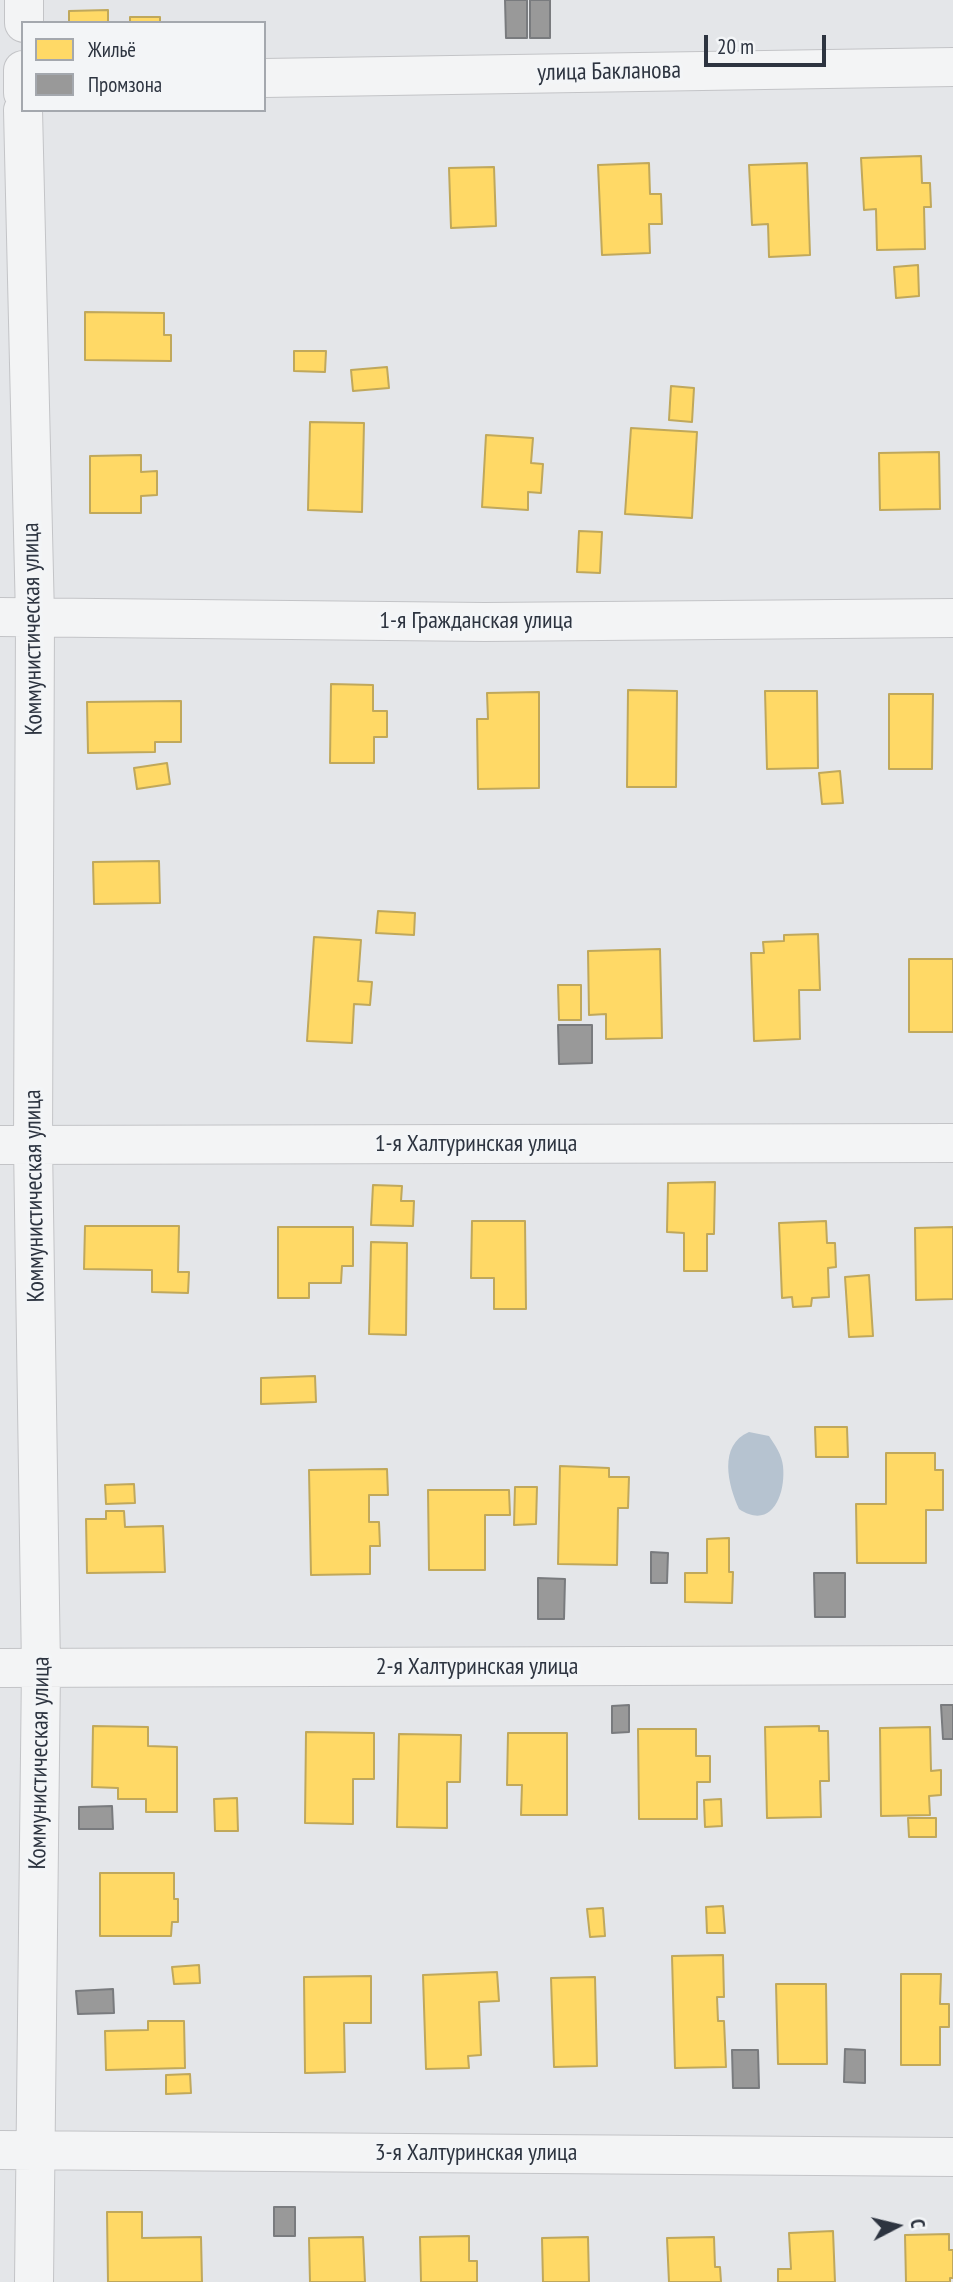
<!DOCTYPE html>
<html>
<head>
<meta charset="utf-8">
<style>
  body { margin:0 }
  #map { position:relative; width:953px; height:2282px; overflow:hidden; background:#e4e6e9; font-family:"PT Sans Narrow",sans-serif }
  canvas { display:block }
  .legend { position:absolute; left:21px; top:21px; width:245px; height:91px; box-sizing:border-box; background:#f3f5f7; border:2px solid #a4a8ae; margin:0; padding:9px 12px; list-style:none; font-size:21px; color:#2d3440 }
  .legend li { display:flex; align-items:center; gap:14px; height:35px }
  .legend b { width:35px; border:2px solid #a4a8ae }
  .north { position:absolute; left:862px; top:2191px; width:70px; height:70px; -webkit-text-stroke:5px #f3f5f7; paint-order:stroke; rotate:83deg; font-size:19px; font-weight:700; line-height:28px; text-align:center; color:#2d3440 }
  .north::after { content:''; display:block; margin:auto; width:24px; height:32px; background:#2d3440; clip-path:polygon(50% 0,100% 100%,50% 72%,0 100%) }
  .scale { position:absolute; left:704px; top:35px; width:122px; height:32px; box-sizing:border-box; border:4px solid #2d3440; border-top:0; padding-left:9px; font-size:21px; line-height:24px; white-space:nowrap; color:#2d3440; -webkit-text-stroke:5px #f3f5f7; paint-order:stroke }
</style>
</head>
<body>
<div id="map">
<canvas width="953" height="2282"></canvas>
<ul class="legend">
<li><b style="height:19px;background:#ffd966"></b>Жильё</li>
<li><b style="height:19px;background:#999"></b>Промзона</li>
</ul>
<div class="north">С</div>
<div class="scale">20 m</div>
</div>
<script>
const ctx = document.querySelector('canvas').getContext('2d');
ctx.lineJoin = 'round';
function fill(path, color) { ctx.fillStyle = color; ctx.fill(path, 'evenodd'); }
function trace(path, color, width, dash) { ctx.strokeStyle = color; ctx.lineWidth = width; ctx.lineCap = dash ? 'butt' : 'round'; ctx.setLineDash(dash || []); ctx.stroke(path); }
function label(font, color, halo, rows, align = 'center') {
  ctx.font = font + ' "PT Sans Narrow",sans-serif'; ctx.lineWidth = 7; ctx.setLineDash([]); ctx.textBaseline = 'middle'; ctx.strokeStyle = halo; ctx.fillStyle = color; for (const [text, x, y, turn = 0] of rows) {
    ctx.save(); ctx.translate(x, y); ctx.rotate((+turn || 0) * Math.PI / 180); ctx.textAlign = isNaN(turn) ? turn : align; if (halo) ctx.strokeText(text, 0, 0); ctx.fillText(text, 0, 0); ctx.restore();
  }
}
fill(new Path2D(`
  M749 1432 769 1436C775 1445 782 1455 783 1466 786 1494 772 1531 739 1509 728 1485 718 1445 749 1432Z`), '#b6c3d0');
const homes = new Path2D(`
  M108 10V23H69V11Z
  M130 17H160V23H130Z
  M921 156 922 183H930L931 207H924L925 249 877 250 876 209 864 210 861 158Z
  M649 163 650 194H661L662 224H649L650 253 602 255 598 165Z
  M807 163 810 255 769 257 768 224 752 225 749 165Z
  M494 167 496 226 451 228 449 168Z
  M918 265 919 296 896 298 894 267Z
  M85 312 164 313V335H171V361L85 360Z
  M294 351H326L325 372 294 371Z
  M387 367 389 388 353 391 351 370Z
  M671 386 694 388 692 422 669 420Z
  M310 422 364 423 362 512 308 510Z
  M631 428 697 432 692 518 625 514Z
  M486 435 533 438 531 463 543 464 541 493 528 492V510L482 507Z
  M939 452 940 509 880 510 879 453Z
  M141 455V472L157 471V495L141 496V513H90V456Z
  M579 531 602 532 600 573 577 572Z
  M331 684 373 685V711H387V737H374V763H330Z
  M628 690 677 691 676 787H627Z
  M765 691H817L818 768 767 769Z
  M539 692V788L478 789 477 719H488L487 693Z
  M889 694H933L932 769H889Z
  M181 701V742H155V752L88 753 87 702Z
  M167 763 170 784 137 789 134 768Z
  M840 771 843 803 822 804 819 773Z
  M159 861 160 903 94 904 93 862Z
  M378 911 415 913 414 935 376 933Z
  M818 934 820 990H799L800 1039 754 1041 751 953H764L763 942 784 941V935Z
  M314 937 361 940 358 981 372 982 370 1005 354 1004 352 1043 307 1041Z
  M660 949 662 1038 606 1039V1014L589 1015 588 951Z
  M909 959H953V1032H909Z
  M558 985H581V1020H559Z
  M715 1182 714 1234H707V1271H684V1233L667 1232 668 1183Z
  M373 1185 402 1186 401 1201H414L413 1226 371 1225Z
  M472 1221H525L526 1309H494V1278H471Z
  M826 1221 827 1243H835L836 1267 828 1268 829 1297 812 1298 811 1306 793 1307 792 1297 782 1298 779 1223Z
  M85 1226H179L178 1272H189L188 1293 152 1292V1270L84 1269Z
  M278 1227H353V1266H342L341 1283H309V1298H278Z
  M953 1227V1299L916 1300 915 1228Z
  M371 1242 407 1243 406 1335 369 1334Z
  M869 1275 873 1336 849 1337 845 1277Z
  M315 1376 316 1402 261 1404V1378Z
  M815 1427H847L848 1457H816Z
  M886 1453H935V1470H943V1510H926V1563H857L856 1504H886Z
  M560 1466 609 1468V1477H629L628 1508H618L617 1565 558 1564Z
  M387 1469 388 1495H369V1522H379L380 1546H370V1574L311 1575 309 1470Z
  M134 1484 135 1503 106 1504 105 1485Z
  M515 1487H537L536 1524 514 1525Z
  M428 1490H509L510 1515H485V1570H429Z
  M106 1511H124L125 1527 163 1526 165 1572 87 1573 86 1519H106Z
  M729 1538V1572H733L732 1603 685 1602V1573H707V1539Z
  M93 1726 148 1727V1746L177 1747V1812H146V1799H118V1788L92 1787Z
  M819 1726V1731H828L829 1781H820L821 1817 767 1818 765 1727Z
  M930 1727 931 1771 941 1770V1795L929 1796 930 1815 881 1816 880 1728Z
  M638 1729H696V1756H710V1782H697V1819H639Z
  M306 1732 374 1733V1779H353V1824L305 1823Z
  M508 1733H567V1815H521L522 1785H507Z
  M399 1734 461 1735 460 1782H447V1828L397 1827Z
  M237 1798 238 1831H215L214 1799Z
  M721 1799 722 1826 705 1827 704 1800Z
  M908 1818H936V1837H909Z
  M100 1873H174V1899H178V1922H172L171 1936H100Z
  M723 1906 725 1933H707L706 1907Z
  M603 1908 605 1936 590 1937 587 1909Z
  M723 1955 724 1997H717L718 2021H724L726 2067 675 2068 672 1956Z
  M199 1965 200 1983 174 1984 172 1967Z
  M497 1972 499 2001 479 2002 481 2055 468 2056 469 2068 426 2069 423 1975Z
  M901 1974H941L940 2004H949V2027H940V2065H901Z
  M371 1976V2023H344L345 2072 305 2073 304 1977Z
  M595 1977 597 2066 554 2067 551 1978Z
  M776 1984H826L827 2064H778Z
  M148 2021H184L185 2068 106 2070 105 2031 148 2030Z
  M190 2074 191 2093 166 2094V2075Z
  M107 2212H142V2238L201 2237 202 2282H108Z
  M833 2231 835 2282H778V2269H791L789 2233Z
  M949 2234V2250H953V2278H950V2282H906L905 2235Z
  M469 2236V2261H477V2282H421L420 2237Z
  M363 2237 365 2282H310L309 2238Z
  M588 2237 589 2282H543L542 2238Z
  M714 2237 715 2267H720L721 2282H669L667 2238Z`);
fill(homes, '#ffd966');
trace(homes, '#c0a85b', 2);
const industry = new Path2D(`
  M505 0H527V38H506Z
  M530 0H550V38H530Z
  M558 1025H592V1063L559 1064Z
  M651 1552 668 1553 667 1583H651Z
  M814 1573H845V1617H815Z
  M538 1578 565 1579 564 1619H538Z
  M629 1705V1732L612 1733V1706Z
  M941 1705H953V1739H943Z
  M112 1806 113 1829H79V1807Z
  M113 1989 114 2013 78 2014 76 1991Z
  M845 2049 865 2050V2083L844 2082Z
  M732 2050H758L759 2088H733Z
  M274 2207H295V2236H274Z`);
fill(industry, '#999');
trace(industry, '#797b7e', 2);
const minor = new Path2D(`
  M24 23V0
  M23 70V93
  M264 78 953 67
  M23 110 35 617 33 1145 41 1668 34 2282
  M0 617 485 622 953 618
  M0 1145 953 1143
  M0 1668 953 1665
  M0 2150 953 2157`);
trace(minor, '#c3c4c7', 40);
trace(minor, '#f3f4f5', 38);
label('24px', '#2d3440', '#f3f5f7', [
  ["улица Бакланова",609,72,-1],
  ["1-я Гражданская улица",476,621],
  ["Коммунистическая улица",33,629,-91],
  ["1-я Халтуринская улица",476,1144],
  ["Коммунистическая улица",35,1196,-91],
  ["2-я Халтуринская улица",477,1667],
  ["Коммунистическая улица",40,1763,-89],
  ["3-я Халтуринская улица",476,2153]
]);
</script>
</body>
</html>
